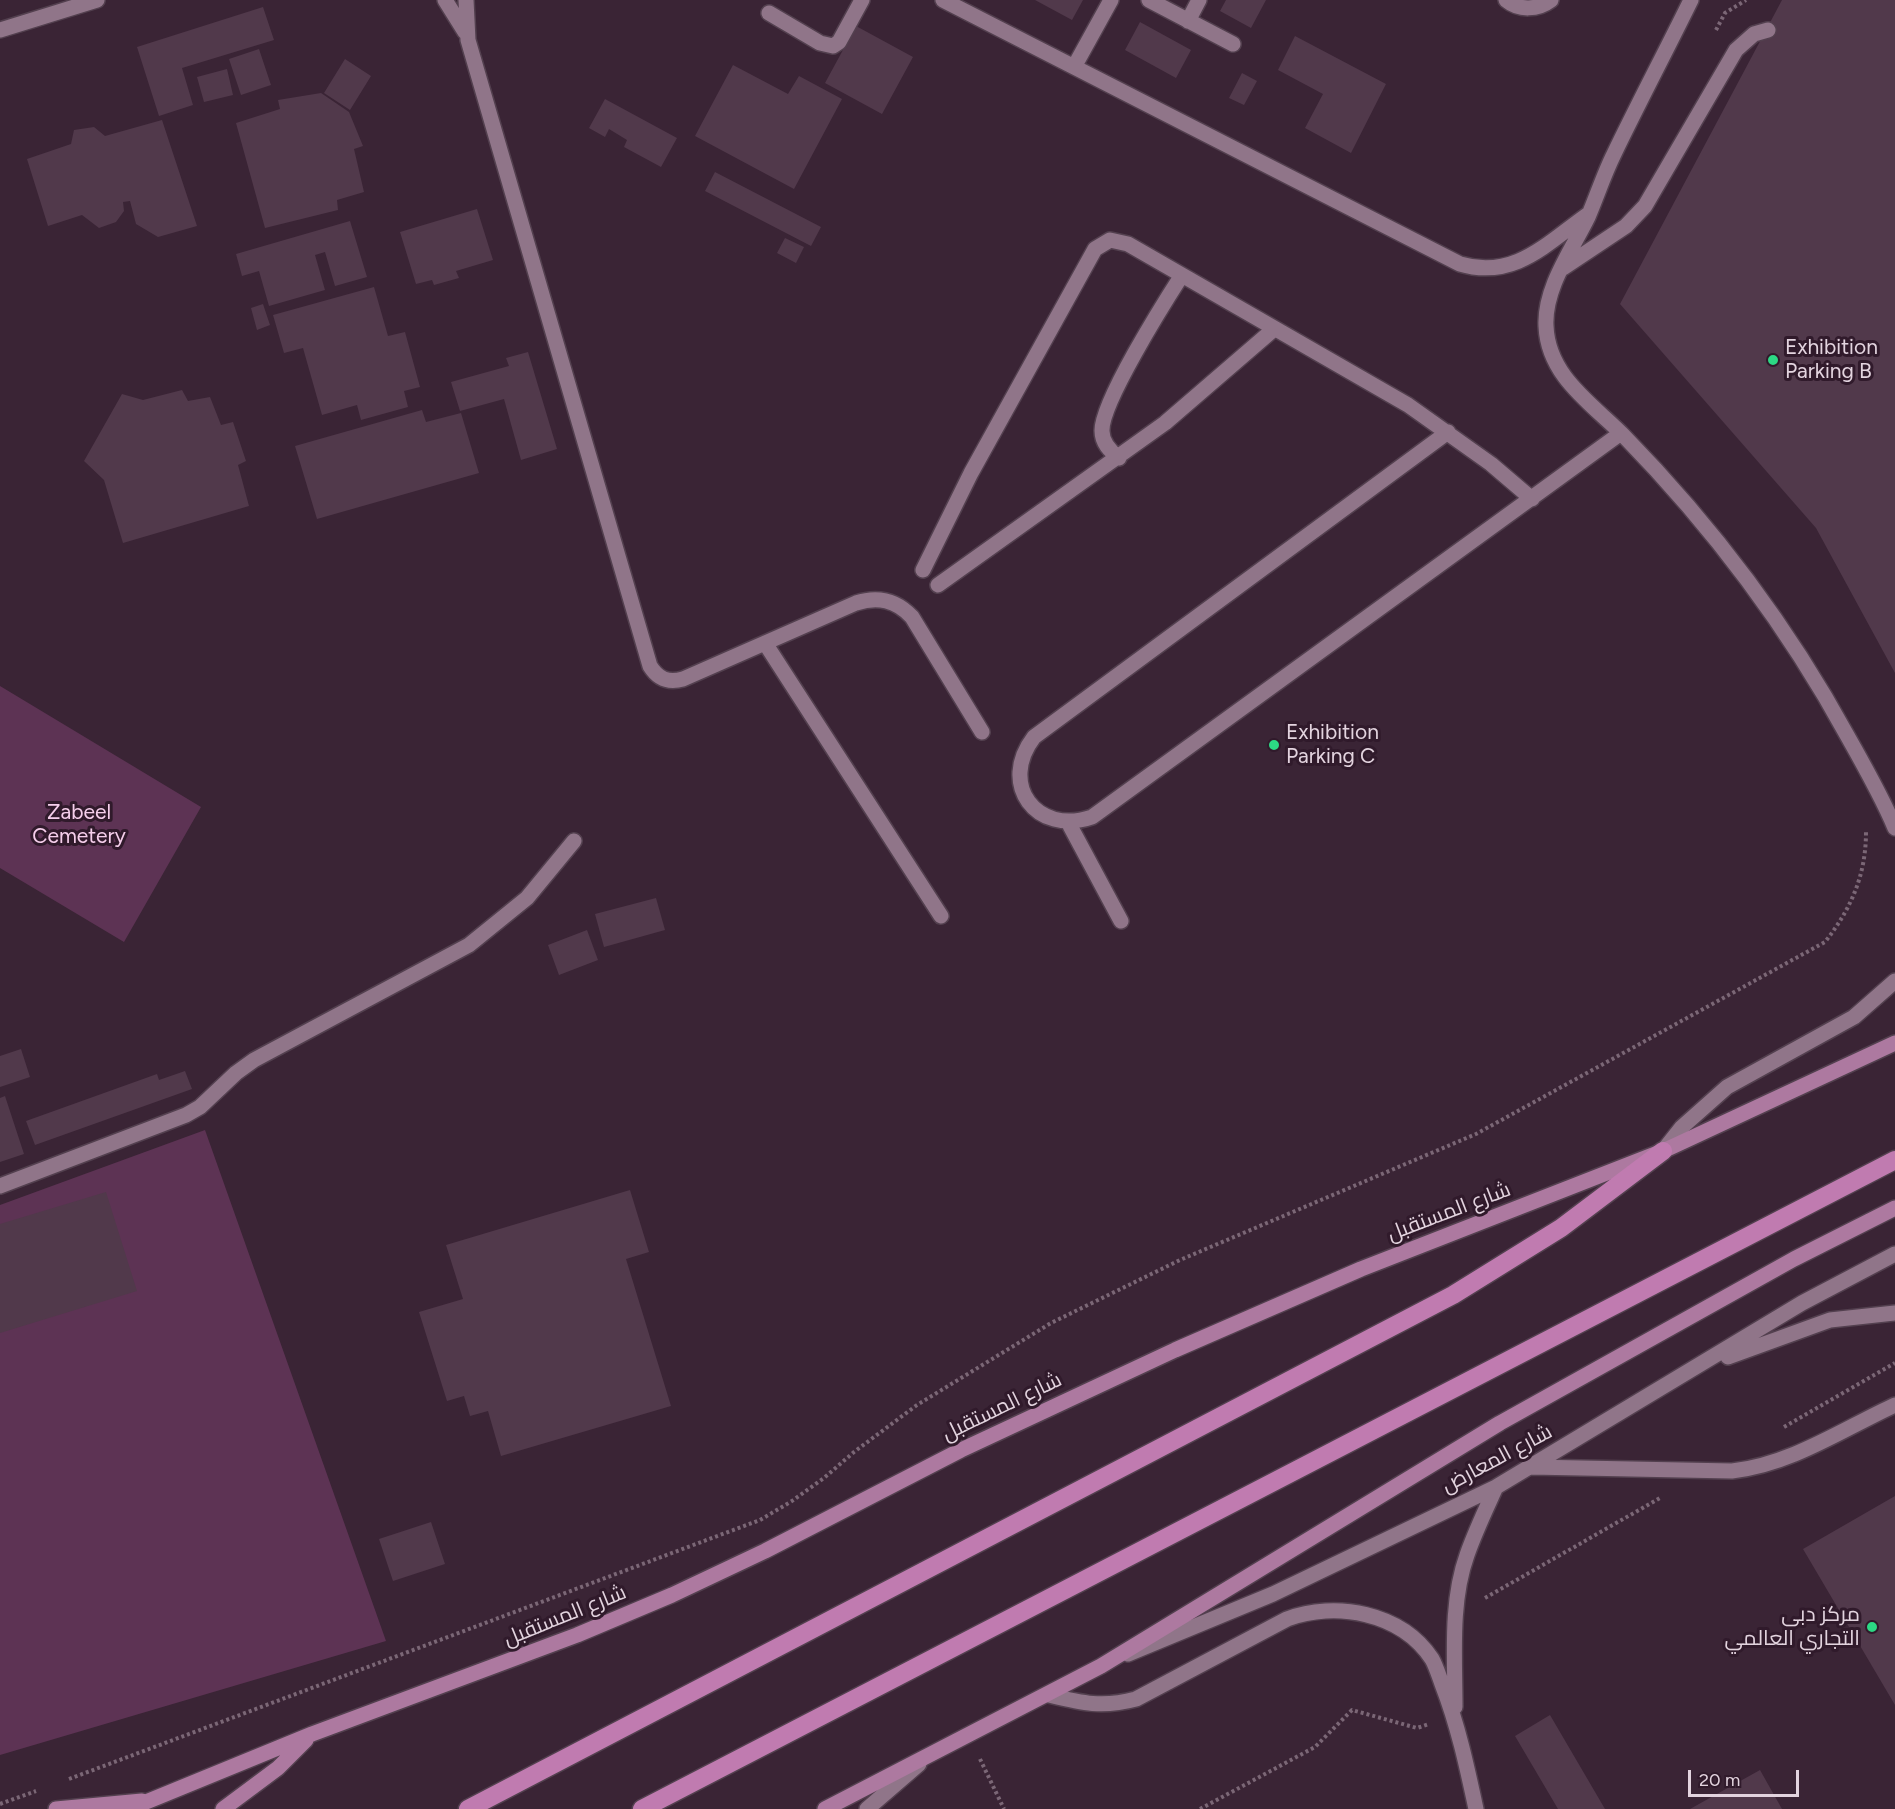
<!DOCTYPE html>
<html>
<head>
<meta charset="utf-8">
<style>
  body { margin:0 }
  #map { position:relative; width:1895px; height:1809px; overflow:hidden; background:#3a2435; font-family:Figtree,sans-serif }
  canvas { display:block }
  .scale { position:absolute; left:1688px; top:1770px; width:111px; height:27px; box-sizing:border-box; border:3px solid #e3d4df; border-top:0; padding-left:8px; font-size:18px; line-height:21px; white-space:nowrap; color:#e3d4df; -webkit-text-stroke:4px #301a2b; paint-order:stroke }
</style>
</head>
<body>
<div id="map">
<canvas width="1895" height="1809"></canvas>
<div class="scale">20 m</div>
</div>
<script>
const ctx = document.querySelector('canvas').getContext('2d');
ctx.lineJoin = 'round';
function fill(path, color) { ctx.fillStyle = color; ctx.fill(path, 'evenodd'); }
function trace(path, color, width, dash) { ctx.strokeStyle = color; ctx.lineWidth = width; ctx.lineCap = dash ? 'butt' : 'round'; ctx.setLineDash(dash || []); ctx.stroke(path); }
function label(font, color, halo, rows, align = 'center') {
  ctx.font = font + ' Figtree,Cairo,sans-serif'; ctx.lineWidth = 6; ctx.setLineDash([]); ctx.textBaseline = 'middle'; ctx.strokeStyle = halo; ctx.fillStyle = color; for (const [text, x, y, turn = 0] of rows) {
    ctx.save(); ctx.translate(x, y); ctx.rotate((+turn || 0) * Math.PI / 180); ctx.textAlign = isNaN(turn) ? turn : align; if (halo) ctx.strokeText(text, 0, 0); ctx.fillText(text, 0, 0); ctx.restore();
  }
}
fill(new Path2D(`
  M0 686 201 807 124 942 0 868Z
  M205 1130 386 1641 0 1755V1205Z`), '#5d3354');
fill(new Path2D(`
  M1035 0H1083L1072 20Z
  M1226 0H1266L1251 28 1220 11Z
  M1782 0H1895V673L1816 528 1620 304Z
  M263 7 274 40 182 68 193 105 159 116 137 47Z
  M1140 22 1191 50 1176 78 1125 50Z
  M856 26 913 57 882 114 825 83Z
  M1295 36 1386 84 1351 153 1305 128 1323 94 1278 70Z
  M259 49 271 85 241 95 229 59Z
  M345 59 371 76 350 110 324 93Z
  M733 65 788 94 799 76 842 99 794 189 695 136Z
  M227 69 233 95 204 102 197 77Z
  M1242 73 1257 81 1244 105 1229 98Z
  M321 93 349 112 363 146 354 149 364 192 337 200 338 210 265 228 236 123 280 109 278 100Z
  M605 99 677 138 661 167 624 147 627 140 609 129 605 137 589 128Z
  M162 120 197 226 158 237 136 224 130 201 123 202 124 211 116 222 99 228 82 215 48 226 27 159 71 144 74 130 94 127 105 136Z
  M715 172 821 227 811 246 705 191Z
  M477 209 493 260 456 271 459 278 434 285 432 280 416 284 400 232Z
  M350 221 367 277 335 286 325 252 315 255 325 290 269 306 259 271 242 276 236 254Z
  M785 238 804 247 796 263 777 253Z
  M374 287 388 336 405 332 420 387 404 391 408 407 361 420 357 405 322 415 303 348 284 353 273 315Z
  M263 304 270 325 257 330 251 308Z
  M528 352 557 449 521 460 504 399 460 411 451 382 509 366 506 358Z
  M182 390 188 401 210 397 221 425 233 422 246 461 238 465 249 506 123 543 104 480 84 461 122 394 143 400Z
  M422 410 426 422 461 413 479 473 317 519 295 446Z
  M656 898 665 930 604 947 595 914Z
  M587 930 598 960 559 975 548 945Z
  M21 1049 30 1077 0 1087V1056Z
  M185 1071 192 1089 35 1145 26 1121 157 1074 159 1080Z
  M5 1096 24 1154 0 1162V1098Z
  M630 1190 649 1252 626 1259 671 1406 501 1456 488 1411 470 1416 464 1396 447 1401 419 1312 463 1299 446 1245Z
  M106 1192 137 1291 0 1333V1224Z
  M1895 1496V1705L1803 1549Z
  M431 1522 445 1564 393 1581 379 1539Z
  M1550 1715 1605 1809H1558L1515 1736Z
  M1760 1770 1782 1809H1690Z`), '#51394b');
const minor = new Path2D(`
  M445 0 465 32
  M466 0 468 40 650 666C658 679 668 683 683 679L856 603C878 596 896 600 912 617L982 732
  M943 0 1460 264C1514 280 1546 244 1587 215
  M1149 0 1233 44
  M1506 0C1519 11 1538 10 1551 0
  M1691 0C1666 51 1639 102 1614 154 1604 174 1597 196 1588 217 1572 250 1544 288 1546 326 1548 376 1591 403 1623 435 1712 526 1787 625 1848 737 1865 767 1882 797 1895 828
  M769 13 820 43 833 46 839 42 862 0
  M1188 21 1199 0
  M0 30 97 0
  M1074 67 1111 0
  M1563 268 1626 226 1645 206 1736 50 1754 34 1768 30
  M1448 432 1034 737C998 784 1036 836 1092 817L1621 433
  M1119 458C1110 451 1102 443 1102 431 1101 403 1164 303 1182 275
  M923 570 971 473 1095 249 1110 240 1128 244 1408 405 1491 464 1532 499
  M938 585 1165 423 1274 329
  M765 643 941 916
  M1068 822 1121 921
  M1663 1151 1682 1127 1727 1087 1854 1017 1895 981
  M0 1186 186 1115 200 1107 236 1073 254 1060 469 945 527 898 574 841
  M1728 1357 1830 1320 1895 1313
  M1531 1467 1732 1471C1790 1465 1843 1429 1895 1405
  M1128 1654 1273 1594 1496 1487 1802 1303 1895 1254
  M1049 1695C1082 1703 1102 1708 1136 1699L1287 1619C1335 1601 1401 1612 1432 1659 1436 1666 1439 1676 1442 1684 1458 1725 1467 1767 1476 1809
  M1455 1707C1455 1658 1450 1602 1467 1555 1475 1532 1486 1509 1496 1487
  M867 1809 919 1764`);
const major = new Path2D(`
  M56 1809 142 1801
  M129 1809 312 1734 577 1635 672 1595 765 1551 961 1450 1175 1350 1361 1269 1663 1151 1895 1043
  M223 1809 278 1768 306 1740
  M825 1809 1101 1666 1500 1423 1794 1259 1895 1208`);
const highway = new Path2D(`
  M468 1809 1453 1295 1561 1228 1663 1151
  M642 1809 1895 1160`);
trace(minor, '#53404f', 18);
trace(major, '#53404f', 18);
trace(highway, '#53404f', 21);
trace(new Path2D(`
  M1716 30 1725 13 1746 0
  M1784 1427 1895 1363
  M1485 1598 1660 1498
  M980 1759 1004 1809
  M69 1779 760 1520 792 1501 824 1478 854 1452 917 1405 1051 1323 1180 1260 1476 1134 1825 942C1851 909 1866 875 1866 832
  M0 1804 36 1791
  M1200 1809 1315 1747 1352 1710 1417 1728 1429 1724`), '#7b6776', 4, [3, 3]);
trace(minor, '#907589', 15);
trace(major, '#ad79a0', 15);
trace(highway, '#c07bb0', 18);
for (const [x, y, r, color] of [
  [1773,360,6,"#2cd884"],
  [1274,745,6,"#2cd884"],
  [1872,1627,6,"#2cd884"]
]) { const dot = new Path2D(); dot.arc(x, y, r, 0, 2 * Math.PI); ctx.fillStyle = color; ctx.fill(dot); trace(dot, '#301a2b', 2); }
label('21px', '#e3d4df', '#301a2b', [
  ["Exhibition",1785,348],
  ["Parking B",1785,372],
  ["Exhibition",1286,733],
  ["Parking C",1286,757],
  ["مركز دبي",1860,1615,"right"],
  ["التجاري العالمي",1860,1639,"right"]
], 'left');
label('21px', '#f5ceeb', '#301a2b', [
  ["Zabeel",79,813],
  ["Cemetery",79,837]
]);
label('21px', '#e3d4df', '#301a2b', [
  ["شارع المستقبل",1449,1212,-21],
  ["شارع المستقبل",1002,1407,-26],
  ["شارع المعارض",1497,1459,-28],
  ["شارع المستقبل",565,1616,-22]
]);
</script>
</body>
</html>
